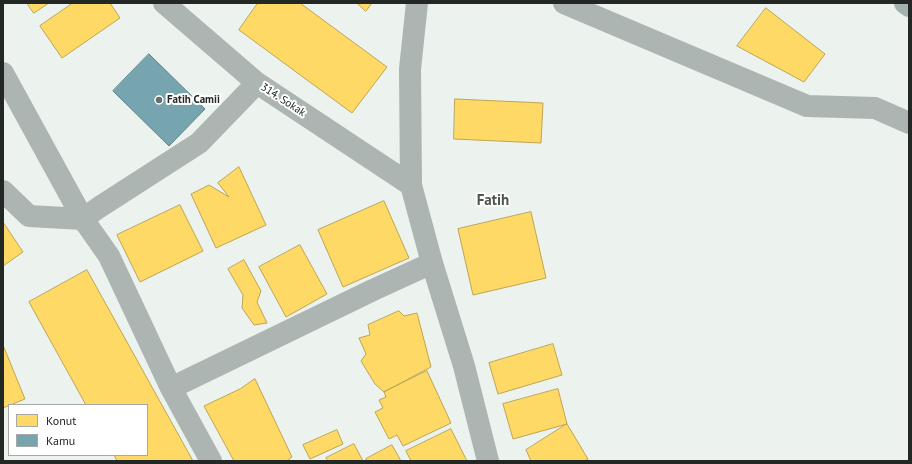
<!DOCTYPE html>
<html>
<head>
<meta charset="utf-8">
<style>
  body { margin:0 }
  #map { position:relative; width:912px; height:464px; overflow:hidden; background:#ecf2ee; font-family:"PT Sans",sans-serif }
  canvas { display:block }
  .frame { position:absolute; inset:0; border:4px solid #232824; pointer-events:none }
  .legend { position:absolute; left:8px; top:404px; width:140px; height:52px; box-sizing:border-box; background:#fff; border:1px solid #a7a9a7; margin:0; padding:5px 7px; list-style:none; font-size:12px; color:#232824 }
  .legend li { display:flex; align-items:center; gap:8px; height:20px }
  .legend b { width:20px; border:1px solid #a7a9a7 }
</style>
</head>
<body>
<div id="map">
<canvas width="912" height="464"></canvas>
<div class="frame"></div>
<ul class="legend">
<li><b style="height:11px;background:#ffd966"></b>Konut</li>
<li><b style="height:11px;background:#76a5af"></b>Kamu</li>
</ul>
</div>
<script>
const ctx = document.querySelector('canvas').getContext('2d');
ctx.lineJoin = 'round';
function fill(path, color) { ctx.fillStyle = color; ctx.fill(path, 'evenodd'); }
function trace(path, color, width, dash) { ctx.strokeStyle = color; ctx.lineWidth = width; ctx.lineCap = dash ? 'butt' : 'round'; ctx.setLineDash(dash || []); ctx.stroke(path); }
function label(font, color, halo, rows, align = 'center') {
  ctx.font = font + ' "PT Sans",sans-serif'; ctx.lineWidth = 4; ctx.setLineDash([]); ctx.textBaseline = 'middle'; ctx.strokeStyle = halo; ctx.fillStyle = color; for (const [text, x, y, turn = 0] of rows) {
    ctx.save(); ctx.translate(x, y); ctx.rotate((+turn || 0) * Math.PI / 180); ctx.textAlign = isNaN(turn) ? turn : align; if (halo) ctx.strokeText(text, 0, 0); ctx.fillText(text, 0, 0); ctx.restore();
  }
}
const homes = new Path2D(`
  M27 3H49L34 13Z
  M73 3H110L120 18 62 58 40 26Z
  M258 3H300L387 67 352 113 239 30Z
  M357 3H372L366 11Z
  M766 8 825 54 804 82 737 46Z
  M455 99 543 103 541 143 454 139Z
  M239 167 266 225 216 248 191 194 209 185 229 197 218 183Z
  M384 201 409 258 343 287 318 230Z
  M180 205 203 251 140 282 117 235Z
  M531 212 546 278 473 295 458 229Z
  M3 222 23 252 3 266Z
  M300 245 327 294 286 317 259 267Z
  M244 260 261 291 257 302 267 323 254 325 242 308 243 295 228 269Z
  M87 270 193 461H117L114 455H147V405H86L29 302Z
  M399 311 404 316 417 313 431 367 384 392 375 384 361 361 366 354 359 338 370 335 368 325Z
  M553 344 562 375 498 394 489 363Z
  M3 345 25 399 3 408Z
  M427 371 451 423 403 446 397 435 389 439 375 412 383 408 379 400 386 397 384 392Z
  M255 379 292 457 287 461H234L204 406 240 389Z
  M558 389 567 424 513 439 503 404Z
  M567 424 588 459 584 461H531L526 450Z
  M451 429 467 461H411L406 451Z
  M337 430 343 444 310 459 303 445Z
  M354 444 363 461H328L326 458Z
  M392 445 401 461H367L366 459Z`);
fill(homes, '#ffd966');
trace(homes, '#bda452', 1);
const public = new Path2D(`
  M149 54 205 109 169 146 113 91Z`);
fill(public, '#76a5af');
trace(public, '#5d8085', 1);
trace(new Path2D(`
  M164 3 257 83 411 185
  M417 3 410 69 411 185 432 263 464 366 488 461
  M564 3 807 106 875 108 909 123
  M3 73 83 219 98 208 199 143 257 83
  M3 191 29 216 83 219 109 256 171 388 373 290 432 263
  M171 388 211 461`), '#acb5b2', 22);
trace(new Path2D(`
  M905 3 909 6`), '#a5b1ad', 22);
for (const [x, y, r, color] of [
  [159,100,4,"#696f6b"]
]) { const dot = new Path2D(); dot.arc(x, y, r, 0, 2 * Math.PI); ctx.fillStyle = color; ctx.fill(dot); trace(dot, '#fff', 1.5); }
label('bold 11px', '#232824', '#fff', [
  ["Fatih Camii",167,100]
], 'left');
label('11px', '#232824', '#fff', [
  ["314. Sokak",283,100,33]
]);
label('bold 15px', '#4a564e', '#fff', [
  ["Fatih",493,201]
]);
</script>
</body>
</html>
